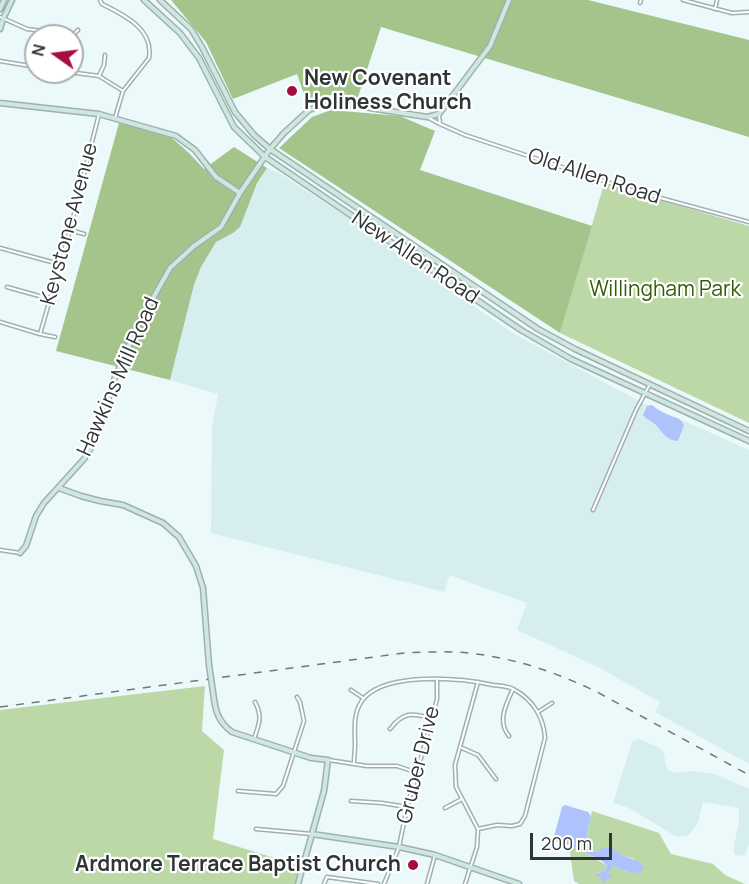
<!DOCTYPE html>
<html>
<head>
<meta charset="utf-8">
<style>
  body { margin:0 }
  #map { position:relative; width:749px; height:884px; overflow:hidden; background:#ebf9fa; font-family:Manrope,sans-serif }
  canvas { display:block }
  .north { position:absolute; left:24px; top:24px; width:60px; height:60px; box-sizing:border-box; background:#fff; border:2px solid #acaeae; border-radius:50%; rotate:284deg; font-size:16px; font-weight:700; line-height:24px; text-align:center; color:#2f3535 }
  .north::after { content:''; display:block; margin:auto; width:21px; height:27px; background:#a60e3f; clip-path:polygon(50% 0,100% 100%,50% 72%,0 100%) }
  .scale { position:absolute; left:530px; top:833px; width:82px; height:27px; box-sizing:border-box; border:3px solid #2f3535; border-top:0; padding-left:8px; font-size:18px; line-height:21px; white-space:nowrap; color:#2f3535; -webkit-text-stroke:4px #fff; paint-order:stroke }
</style>
</head>
<body>
<div id="map">
<canvas width="749" height="884"></canvas>
<div class="north">N</div>
<div class="scale">200 m</div>
</div>
<script>
const ctx = document.querySelector('canvas').getContext('2d');
ctx.lineJoin = 'round';
function fill(path, color) { ctx.fillStyle = color; ctx.fill(path, 'evenodd'); }
function trace(path, color, width, dash) { ctx.strokeStyle = color; ctx.lineWidth = width; ctx.lineCap = dash ? 'butt' : 'round'; ctx.setLineDash(dash || []); ctx.stroke(path); }
function label(font, color, halo, rows, align = 'center') {
  ctx.font = font + ' Manrope,sans-serif'; ctx.lineWidth = 4.5; ctx.setLineDash([]); ctx.textBaseline = 'middle'; ctx.strokeStyle = halo; ctx.fillStyle = color; for (const [text, x, y, turn = 0] of rows) {
    ctx.save(); ctx.translate(x, y); ctx.rotate((+turn || 0) * Math.PI / 180); ctx.textAlign = isNaN(turn) ? turn : align; if (halo) ctx.strokeText(text, 0, 0); ctx.fillText(text, 0, 0); ctx.restore();
  }
}
fill(new Path2D(`
  M267 168 279 173 350 219 511 332 637 400 749 450V764L655 712 660 702 596 666 517 630 527 603 449 575 445 592 211 533 212 428 218 394 170 380 194 285 201 267 216 242 233 233 257 183Z
  M638 738 663 750 667 769 675 773 694 771 715 774 749 789V844L745 855 738 856 734 854V845L739 821V808L703 802 698 822 691 833 687 836 677 837 629 808 613 803 632 742Z`), '#d7eeef');
fill(new Path2D(`
  M604 184 749 226V423L560 333Z
  M205 686 202 731 224 750 213 839 301 866 295 884H0V710Z
  M592 811 659 833 671 854 713 864 725 875 745 884H579L574 881 569 845 577 848 606 865 607 868 603 872 596 873 612 875 606 874 613 866 628 872 635 859C631 858 628 857 624 856 611 850 611 843 596 852L589 850 585 846Z`), '#bcd8a7');
fill(new Path2D(`
  M171 0H588L749 40V137L381 27 357 100 334 94 307 103 297 74 233 99 206 42Z
  M331 110 400 116 435 131 420 170 592 226 560 333 279 148 312 117Z
  M119 123 171 137 189 153 204 169 234 147 267 168 257 183 240 227 233 233 216 242 201 267 194 285 170 380 56 351Z`), '#a4c48b');
fill(new Path2D(`
  M652 405C656 408 661 412 666 414 675 419 678 415 684 425L678 441C665 440 663 432 655 424 651 421 646 419 643 415L647 406Z
  M565 805 588 812 591 816 585 845 589 850 596 852C598 851 603 848 605 847 613 846 617 852 623 855 632 860 639 859 644 868L638 873 628 872 613 866 610 871 606 874 613 875 603 883 601 880 602 877 597 876 596 873 603 872 607 868 606 865 602 861 579 850 577 848 553 840 562 807Z`), '#aec3fd');
const street = new Path2D(`
  M100 0 102 4C124 15 154 29 149 58L123 91 115 118
  M683 0 732 13 749 12
  M640 3 641 0
  M715 9 717 0
  M0 17 27 29 67 34H74L78 30
  M0 61 36 67
  M69 72 99 76 123 91
  M99 76 104 65 105 55
  M439 115 440 124 465 135 631 190 749 222
  M427 117 440 124
  M70 230 84 234
  M0 248 59 264
  M7 287 50 299
  M0 322 40 334 55 337
  M40 334 70 230 99 114
  M593 510 636 410 650 384
  M0 550 20 553
  M351 690 363 698
  M538 712 552 703
  M390 729C403 712 412 712 432 719
  M509 736C497 722 506 704 513 689
  M254 739C259 724 263 717 255 702
  M462 748 478 755 496 779
  M329 760 367 766H397L418 773
  M354 763C354 757 355 751 355 745 355 729 352 711 365 697 390 672 460 678 493 685 500 686 509 686 515 690 533 700 544 718 545 738L525 816 520 824 512 826 497 825 478 829
  M238 791 276 794 283 786 304 721 300 702 297 697
  M351 801 382 803 407 807
  M445 808 462 799
  M256 829 312 834
  M324 884 327 877 378 884
  M384 884 399 847 407 807 432 719 437 699V679
  M427 884 435 855
  M465 884 477 847 478 829 456 787 455 765 478 682`);
const secondary = new Path2D(`
  M144 0 180 33 199 58 234 127 265 157 521 330 571 359 749 441
  M160 0 191 29 202 47 235 112 254 135 270 149 538 329 575 349 749 431
  M0 9 4 0
  M0 29 3 19 12 0
  M0 103 99 114 176 136 195 150 216 177 240 193
  M59 488 81 496 100 501 123 505 163 523 179 537 196 566 203 588 209 665
  M20 553 26 546 36 516 44 503 84 459 92 446 99 430 114 380 138 325 170 268 194 246 221 227 240 193 270 149 284 133 309 110 325 104 339 103 427 117 439 114 490 46 509 0
  M213 692C215 709 217 721 232 732L311 758 328 760 324 791 298 884
  M312 834 399 847 435 855 519 884`);
trace(street, '#a1afb0', 5);
trace(secondary, '#a1afb0', 7);
trace(street, '#fff', 2);
trace(secondary, '#cde9df', 4);
trace(new Path2D(`
  M0 707 404 653C426 652 448 651 469 653 514 658 556 672 597 692L749 775`), '#6f7878', 1.5, [8, 8]);
const secondaryBridge = new Path2D(`
  M209 665 213 692`);
trace(secondaryBridge, '#a1afb0', 7, []);
trace(secondaryBridge, '#cde9df', 4);
for (const [x, y, r, color] of [
  [292,91,6,"#a60e3f"],
  [413,865,6,"#a60e3f"]
]) { const dot = new Path2D(); dot.arc(x, y, r, 0, 2 * Math.PI); ctx.fillStyle = color; ctx.fill(dot); trace(dot, '#fff', 2); }
label('bold 21px', '#2f3535', '#fff', [
  ["New Covenant",304,79],
  ["Holiness Church",304,103],
  ["Ardmore Terrace Baptist Church",401,865,"right"]
], 'left');
label('21px', '#2f3535', '#fff', [
  ["Old Allen Road",594,177,18],
  ["Keystone Avenue",70,224,-75],
  ["New Allen Road",415,258,34],
  ["Hawkins Mill Road",119,377,-66],
  ["Gruber Drive",419,765,-76]
]);
label('21px', '#365b05', '#fff', [
  ["Willingham Park",665,290]
]);
</script>
</body>
</html>
